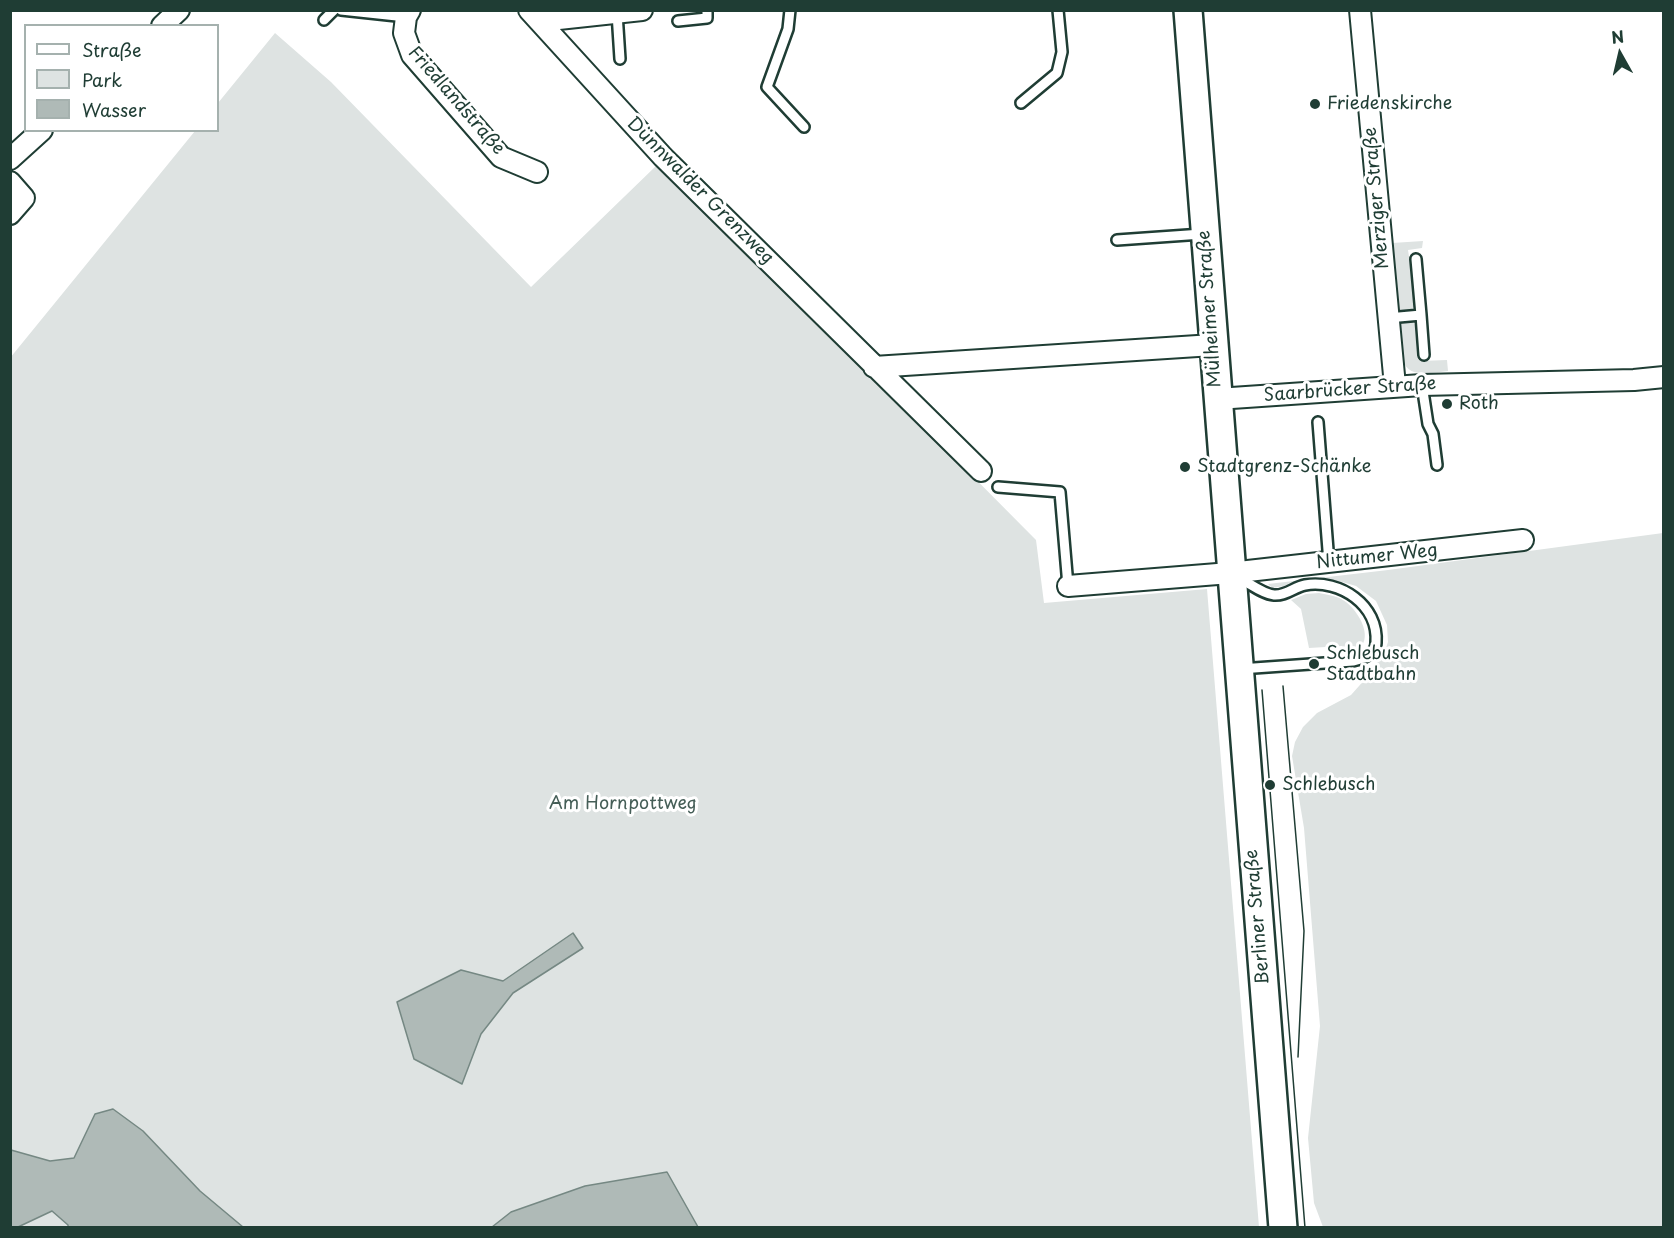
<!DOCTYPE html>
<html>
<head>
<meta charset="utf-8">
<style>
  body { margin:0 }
  #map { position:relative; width:1674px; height:1238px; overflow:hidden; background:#fff; font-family:"Playpen Sans",sans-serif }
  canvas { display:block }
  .frame { position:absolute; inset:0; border:12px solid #1f3d34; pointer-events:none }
  .legend { position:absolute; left:24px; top:24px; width:195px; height:108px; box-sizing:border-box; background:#fff; border:2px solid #a5b1ae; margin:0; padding:8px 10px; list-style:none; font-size:18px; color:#1f3d34 }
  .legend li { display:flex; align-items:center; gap:12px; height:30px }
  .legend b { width:30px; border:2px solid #a5b1ae }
  .north { position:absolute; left:1590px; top:24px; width:60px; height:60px; -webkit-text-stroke:4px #fff; paint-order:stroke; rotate:352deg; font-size:16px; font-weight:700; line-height:24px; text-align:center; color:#1f3d34 }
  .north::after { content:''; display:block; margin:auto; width:21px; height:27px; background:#1f3d34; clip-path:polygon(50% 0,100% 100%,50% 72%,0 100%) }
</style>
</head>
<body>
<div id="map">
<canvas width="1674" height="1238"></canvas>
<div class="frame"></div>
<ul class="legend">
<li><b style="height:8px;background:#fff"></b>Straße</li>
<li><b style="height:16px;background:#dee3e2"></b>Park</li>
<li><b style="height:16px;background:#afbab7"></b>Wasser</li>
</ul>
<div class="north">N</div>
</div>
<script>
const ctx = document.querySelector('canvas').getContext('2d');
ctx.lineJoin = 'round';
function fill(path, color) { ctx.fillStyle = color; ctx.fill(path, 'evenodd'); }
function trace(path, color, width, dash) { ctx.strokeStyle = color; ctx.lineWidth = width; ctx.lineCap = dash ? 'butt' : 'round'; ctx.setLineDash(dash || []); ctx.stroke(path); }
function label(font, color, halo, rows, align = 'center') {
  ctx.font = font + ' "Playpen Sans",sans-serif'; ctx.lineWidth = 6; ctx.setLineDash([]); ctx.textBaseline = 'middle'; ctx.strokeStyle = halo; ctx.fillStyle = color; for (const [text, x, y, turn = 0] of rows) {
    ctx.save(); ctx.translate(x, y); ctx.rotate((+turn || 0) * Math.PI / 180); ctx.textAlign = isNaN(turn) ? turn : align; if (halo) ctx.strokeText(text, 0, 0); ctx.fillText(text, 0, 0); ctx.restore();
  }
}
fill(new Path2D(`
  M275 33 331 82 531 287 656 166 657 167 662 163 1036 540 1044 603 1207 589 1259 1227H11L10 358 195 131 218 130V103Z
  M1423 241 1422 248 1408 250 1416 304 1411 311 1401 313 1397 311 1392 243Z
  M1409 320 1415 324 1417 358 1420 361 1447 360 1448 371C1439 372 1428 374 1419 373 1396 371 1399 338 1398 321Z
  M1663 533V1227H1323L1314 1203 1308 1138 1320 1026 1304 828 1292 756 1295 742 1303 727 1317 713 1351 695 1367 677 1385 651 1388 642 1387 625 1376 601 1356 586 1339 581 1320 580 1272 588 1268 584 1388 570Z
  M1319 593C1329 595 1338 596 1346 602 1365 617 1378 652 1343 653L1342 646 1309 648 1301 609 1291 600 1306 594Z`), '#dee3e2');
const water = new Path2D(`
  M573 933 583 948 513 993 481 1034 462 1084 414 1059 397 1002 461 970 503 981Z
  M113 1109 143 1131 200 1191 243 1227H68V1225L52 1211 18 1227H11V1150L50 1161 74 1158 95 1114Z
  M667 1172 698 1227H492L511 1212 585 1186Z`);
fill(water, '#afbab7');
trace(water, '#758883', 1.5);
const lane = new Path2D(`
  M341 10 406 17
  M790 10 788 29 767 87 804 127
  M617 13 620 59
  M324 20 334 10
  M678 21 707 18V10
  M1021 103 1057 73 1062 52 1058 10
  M1117 240 1202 234
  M1421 315 1424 355
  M1388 318 1421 315 1416 259
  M1422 385 1428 424 1433 434 1437 465
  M1318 422 1329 563
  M998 487 1060 492 1068 586
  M1237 577C1248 582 1262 594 1274 595 1286 596 1294 587 1305 585 1340 579 1379 605 1376 643 1376 655 1362 659 1353 661L1240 669`);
const street = new Path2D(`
  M410 10 406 17 404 33 412 55 501 157 537 172
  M529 10 663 157 981 471
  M1360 10 1395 386
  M540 21 642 10
  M162 26 179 10
  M10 159 42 130
  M10 182 24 198 10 214
  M874 367 1213 345
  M1217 399 1422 385 1634 380 1664 377
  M1068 586 1230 573 1523 540`);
const secondary = new Path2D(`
  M1188 10 1283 1228`);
trace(lane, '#1f3d34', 14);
trace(street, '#1f3d34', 24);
trace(secondary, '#1f3d34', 32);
trace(lane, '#fff', 9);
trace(street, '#fff', 20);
trace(secondary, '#fff', 27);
trace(new Path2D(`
  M1283 686 1304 931 1298 1057
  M1262 690 1305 1228`), '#1f3d34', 1.5);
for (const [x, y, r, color] of [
  [1315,104,6,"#1f3d34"],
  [1447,404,6,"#1f3d34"],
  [1185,467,6,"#1f3d34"],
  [1314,664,6,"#1f3d34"],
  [1270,785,6,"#1f3d34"]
]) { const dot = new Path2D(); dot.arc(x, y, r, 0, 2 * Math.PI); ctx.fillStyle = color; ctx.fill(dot); trace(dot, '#fff', 2); }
label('18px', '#1f3d34', '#fff', [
  ["Friedlandstraße",456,101,49],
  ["Dünnwalder Grenzweg",700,191,45],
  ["Merziger Straße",1377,198,-95],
  ["Mülheimer Straße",1210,309,-94],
  ["Saarbrücker Straße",1350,390,-4],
  ["Nittumer Weg",1377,557,-6],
  ["Berliner Straße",1258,917,-95]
]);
label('18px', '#1f3d34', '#fff', [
  ["Friedenskirche",1327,104],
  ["Roth",1459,404],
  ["Stadtgrenz-Schänke",1197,467],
  ["Schlebusch",1326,654],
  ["Stadtbahn",1326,675],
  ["Schlebusch",1282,785]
], 'left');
label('18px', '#455e57', '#fff', [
  ["Am Hornpottweg",623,804]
]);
</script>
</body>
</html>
